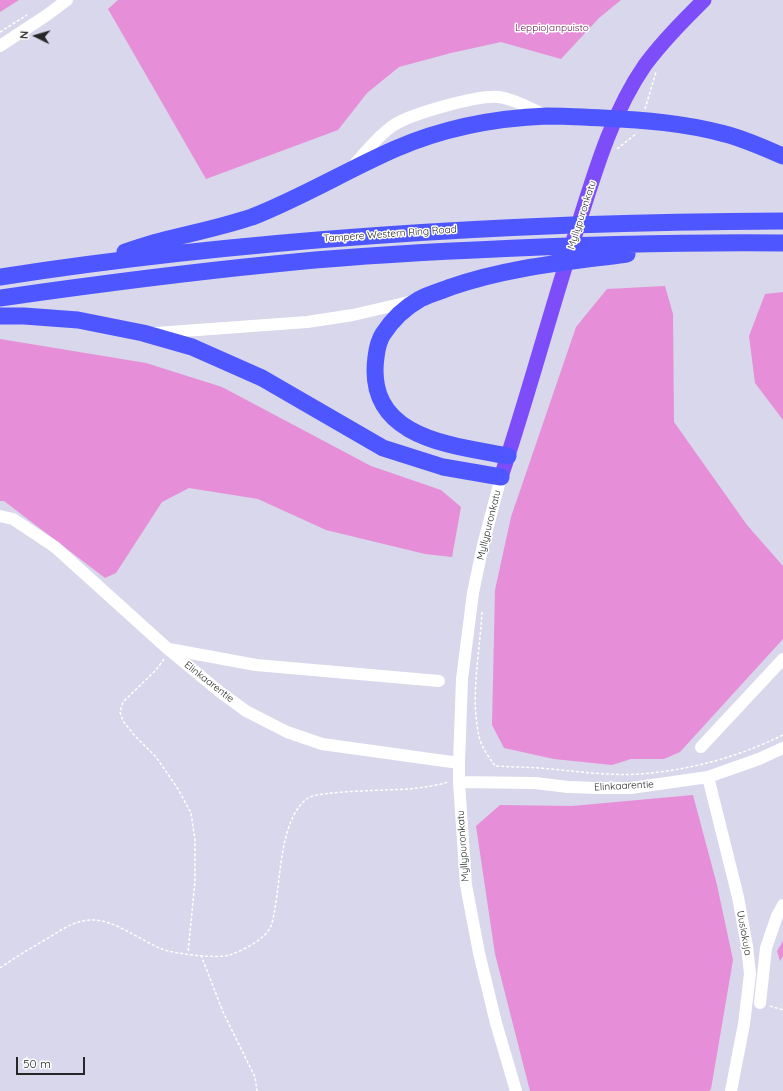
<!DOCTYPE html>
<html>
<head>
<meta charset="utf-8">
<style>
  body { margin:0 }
  #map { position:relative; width:783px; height:1091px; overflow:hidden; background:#d8d7eb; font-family:Quicksand,sans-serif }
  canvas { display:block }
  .north { position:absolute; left:16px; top:16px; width:40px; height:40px; -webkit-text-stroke:3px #fff; paint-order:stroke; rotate:275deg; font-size:11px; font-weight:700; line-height:16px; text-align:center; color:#272727 }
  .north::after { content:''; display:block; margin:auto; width:14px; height:18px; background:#272727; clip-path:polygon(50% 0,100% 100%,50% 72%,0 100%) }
  .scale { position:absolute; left:16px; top:1057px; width:69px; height:18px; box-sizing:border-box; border:2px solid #272727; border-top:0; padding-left:5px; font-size:12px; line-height:14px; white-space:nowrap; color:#272727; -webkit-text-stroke:3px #fff; paint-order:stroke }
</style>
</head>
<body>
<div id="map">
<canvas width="783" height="1091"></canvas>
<div class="north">N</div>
<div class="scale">50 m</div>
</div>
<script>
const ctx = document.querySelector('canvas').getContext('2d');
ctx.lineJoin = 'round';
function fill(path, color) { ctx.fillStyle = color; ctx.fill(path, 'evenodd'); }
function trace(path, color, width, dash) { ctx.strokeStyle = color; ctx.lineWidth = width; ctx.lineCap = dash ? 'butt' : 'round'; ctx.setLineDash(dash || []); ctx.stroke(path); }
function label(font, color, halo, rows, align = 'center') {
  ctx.font = font + ' Quicksand,sans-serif'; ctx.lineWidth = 3; ctx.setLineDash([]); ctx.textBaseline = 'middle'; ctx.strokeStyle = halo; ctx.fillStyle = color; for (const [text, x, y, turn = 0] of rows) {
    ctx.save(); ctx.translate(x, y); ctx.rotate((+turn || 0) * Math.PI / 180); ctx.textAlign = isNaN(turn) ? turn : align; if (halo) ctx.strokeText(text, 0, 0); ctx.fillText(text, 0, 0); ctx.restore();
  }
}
fill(new Path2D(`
  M0 0H19L0 12Z
  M118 0H621L599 18 561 59 501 42 451 53 399 67 367 93 338 130 206 179 108 9Z
  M665 286 673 314 674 422 747 525 783 566V639L680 752 664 759H631L612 765 554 759 504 748 492 725 495 590 511 517 576 327 607 289Z
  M783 292V420L755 383 749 336 765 294Z
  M0 339 146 363 222 387 371 466 441 490 461 507 452 557 425 554 326 530 258 499 189 488 162 502 116 573 105 578 4 501H0Z
  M693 795 717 885 733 960 711 1089 709 1091H530L495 954 476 826 500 805 572 806Z
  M783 941V956L780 961 777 951Z`), '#e68ed7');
trace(new Path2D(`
  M0 32 27 15
  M645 109 656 72
  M617 149 637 133
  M482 612C480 652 470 696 479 736 481 747 489 757 495 766 510 767 525 767 540 768 574 771 607 776 640 774 691 770 738 757 783 735
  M164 659 156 670 123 702 120 712 123 721 135 736 156 757 178 789 191 813 195 840V881L188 953
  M201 955 223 1012 255 1077 257 1091
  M0 968C14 958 28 950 43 941 59 932 73 920 92 920 114 919 141 941 162 949 174 954 217 959 230 955 243 950 265 940 271 926 273 921 274 914 275 908 281 877 280 818 308 798 317 791 393 790 410 789 423 787 436 786 448 782
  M770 1006 783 1010`), '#fff', 1.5, [3, 2]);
trace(new Path2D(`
  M0 46 47 15 67 0
  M353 166C365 153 376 138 391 127 408 114 478 95 499 97 515 99 531 109 545 115
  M156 333 307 322 353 315 413 301
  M501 477 483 545 473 593 462 679 459 763V782L466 885 479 953 496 1023 516 1091
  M0 516 13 519 55 547 168 649 220 692 246 711 287 732 322 744 459 763
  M169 649 256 665 439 681
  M701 747 783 659
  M708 777 738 897 747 946 750 974 744 1024 731 1091
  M459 782 535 783 568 787 598 788H631L708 777 759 759 783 748
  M760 1003 766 948 777 916 783 905`), '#fff', 12);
trace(new Path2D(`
  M501 477C528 396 550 313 576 232 594 175 611 114 645 65 663 41 683 21 704 0`), '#7e4dfa', 15);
trace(new Path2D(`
  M125 252C137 248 149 244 161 241 192 233 222 227 252 217 301 198 347 170 395 149 443 128 495 118 547 116 565 116 583 117 602 118 643 120 685 123 725 134 745 139 764 148 783 156
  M0 277C259 237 521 222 783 221
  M0 298C91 285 183 273 274 264 341 257 408 253 475 250 578 245 680 242 783 243
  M0 316H24L78 320 143 333 192 347 262 378 383 448 443 467 501 477
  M508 456C450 445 365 438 376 357 377 349 379 340 383 334 392 320 406 307 420 299 430 294 441 291 451 287 508 267 568 262 627 254`), '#4e57ff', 17);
label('10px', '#67144d', '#fff', [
  ["Leppiojanpuisto",552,28]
]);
label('10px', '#272727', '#fff', [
  ["Myllypuronkatu",582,215,-72],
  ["Tampere Western Ring Road",390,234,-4],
  ["Myllypuronkatu",489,525,-76],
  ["Elinkaarentie",209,682,38],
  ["Elinkaarentie",624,786,-3],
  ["Myllypuronkatu",463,846,-94],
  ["Uusiokuja",744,933,80]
]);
</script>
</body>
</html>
